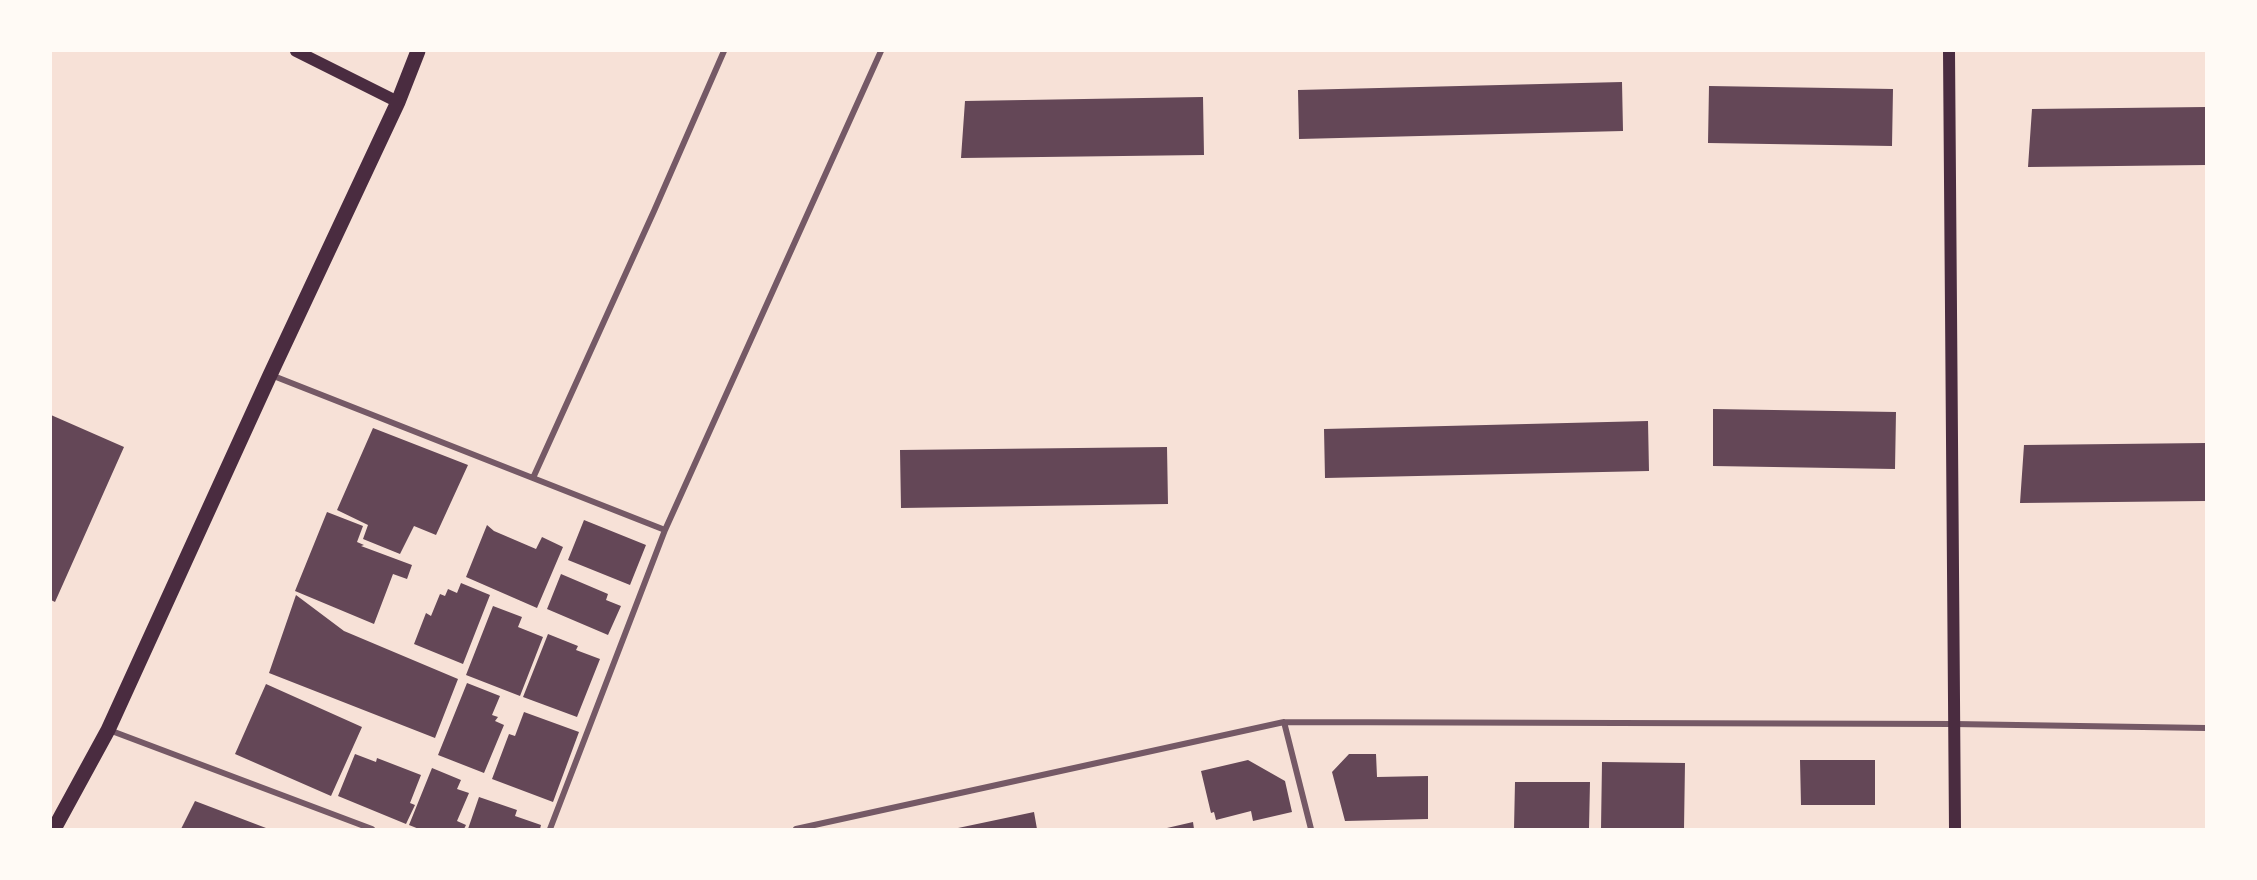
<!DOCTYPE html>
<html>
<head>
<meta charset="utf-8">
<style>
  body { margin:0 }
  #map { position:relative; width:2257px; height:880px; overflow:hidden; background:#f7e1d7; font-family:Inter,sans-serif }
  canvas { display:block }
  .frame { position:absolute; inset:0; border:52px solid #fffaf5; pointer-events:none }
</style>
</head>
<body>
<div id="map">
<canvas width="2257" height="880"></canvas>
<div class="frame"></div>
</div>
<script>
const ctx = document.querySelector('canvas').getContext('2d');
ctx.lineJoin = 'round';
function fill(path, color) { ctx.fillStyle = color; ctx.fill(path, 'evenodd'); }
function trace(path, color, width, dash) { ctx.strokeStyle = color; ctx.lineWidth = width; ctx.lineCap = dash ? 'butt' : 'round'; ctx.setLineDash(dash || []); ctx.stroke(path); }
fill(new Path2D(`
  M1622 82 1623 131 1299 139 1298 90Z
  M1709 86 1893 89 1892 146 1708 143Z
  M1203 97 1204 155 961 158 965 101Z
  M2206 107V165L2028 167 2032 109Z
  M1713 409 1896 412 1895 469 1713 466Z
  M51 415 124 447 55 602 51 600Z
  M1648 421 1649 471 1325 478 1324 429Z
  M373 428 468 465 436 535 414 526 400 554 363 539 368 525 337 510Z
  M2206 443V501L2020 503 2024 445Z
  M1167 447 1168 504 901 508 900 450Z
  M327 512 363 526 357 542 364 545 361 546 412 565 407 579 393 574 374 624 295 591Z
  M584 520 646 545 630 585 568 560Z
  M487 525 494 531 536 549 542 537 563 547 537 608 466 577Z
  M561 574 608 594 606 600 621 606 608 635 547 609Z
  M461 583 490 595 463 664 414 644 426 613 431 616 440 594 445 596 448 589 457 593Z
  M296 595 344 631 458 679 435 738 269 673Z
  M493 606 522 617 518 627 543 637 520 696 466 675Z
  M548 634 578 646 576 650 600 659 577 717 523 697Z
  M467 683 500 696 492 715 498 717 495 721 504 725 484 773 438 755Z
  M266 684 362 727 331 796 235 754Z
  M524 712 579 732 553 802 492 779 509 734 515 736Z
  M355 754 376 762 377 758 421 775 410 803 415 805 406 824 338 796Z
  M1349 754H1376L1377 777 1428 776V819L1345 821 1332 772Z
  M1248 760 1285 781 1292 812 1253 821 1251 811 1216 820 1214 812 1211 813 1201 771Z
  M1800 760H1875V805H1801Z
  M1602 762 1685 763 1684 829H1601Z
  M432 768 461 780 457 789 469 793 457 821 466 825 464 829H419L409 825Z
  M1515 782H1590L1589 829H1514Z
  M479 797 517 810 515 816 541 825 540 829H468Z
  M195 801 266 828V829H181Z
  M1034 812 1037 829H958V828Z
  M1193 822 1194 829H1167V828Z`), '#644757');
trace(new Path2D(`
  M271 375 665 530
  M533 478 654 211 724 51
  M1284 722 1311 829
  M109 730 372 829
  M550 829 665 530 881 51
  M796 829 1284 722 1954 724 2206 728`), '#755966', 6);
trace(new Path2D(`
  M296 51 398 102
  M1949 51 1955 829`), '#4a2c40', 12);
trace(new Path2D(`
  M54 829 108 730 270 375 398 102 418 51`), '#4a2c40', 15);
</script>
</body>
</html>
